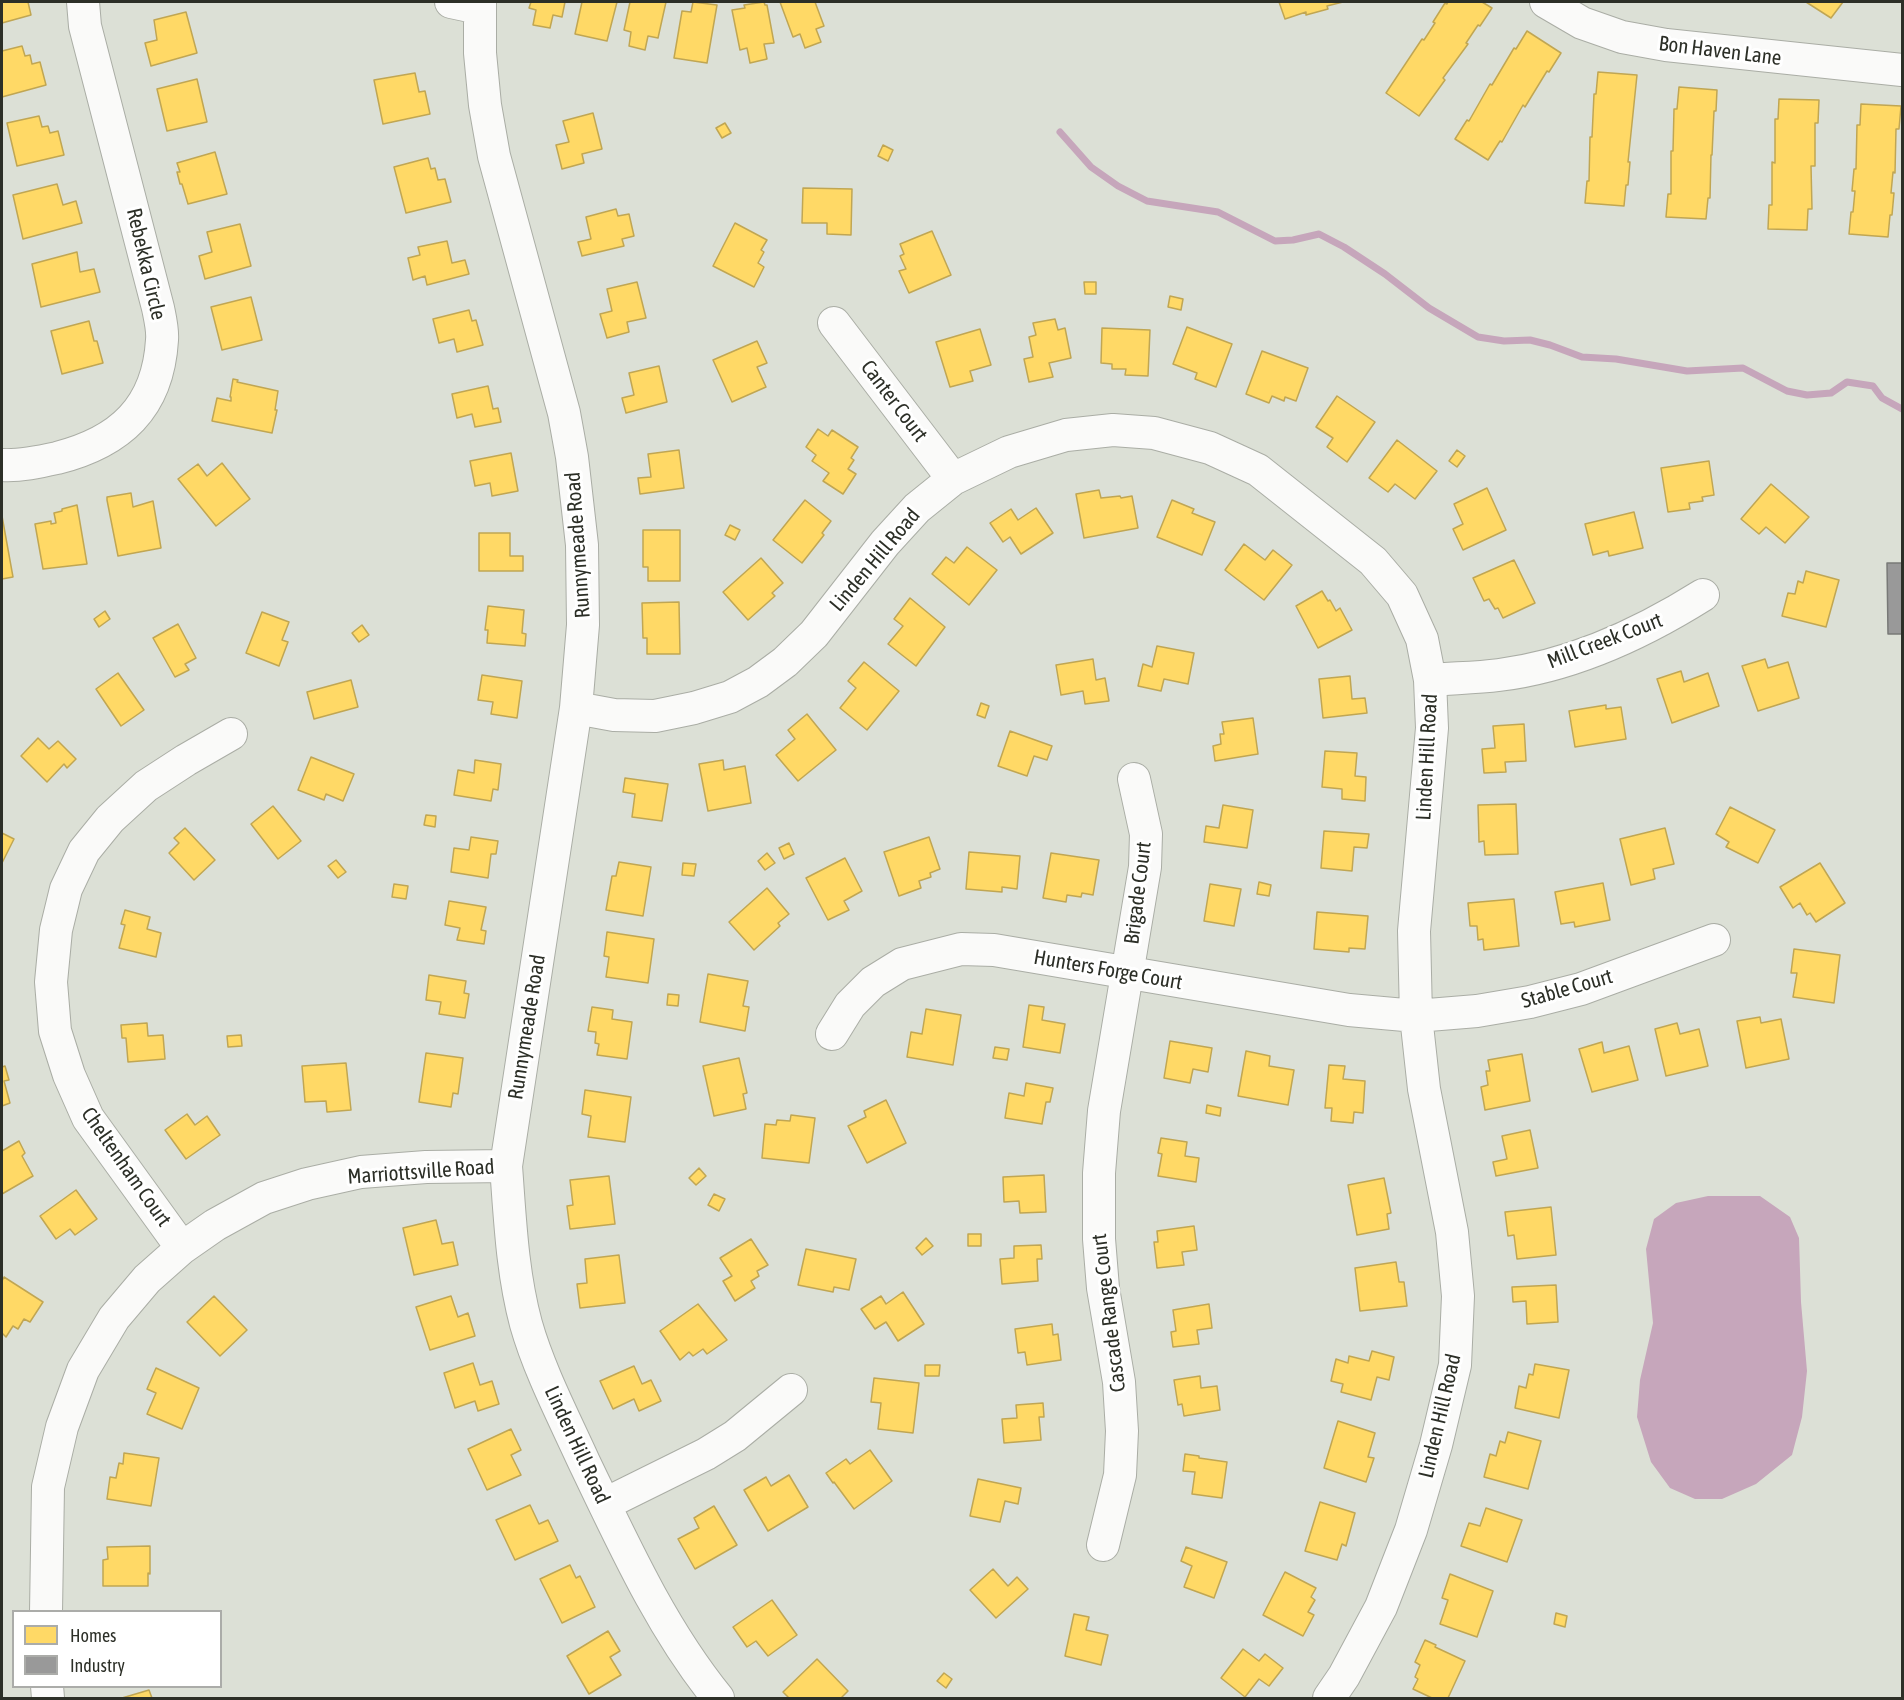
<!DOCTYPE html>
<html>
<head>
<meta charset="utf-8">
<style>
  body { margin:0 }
  #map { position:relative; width:1904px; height:1700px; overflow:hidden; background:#dce0d6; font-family:"Asap Condensed",sans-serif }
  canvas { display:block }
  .frame { position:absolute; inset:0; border:3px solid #2c2f27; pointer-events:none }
  .legend { position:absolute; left:12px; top:1610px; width:210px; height:78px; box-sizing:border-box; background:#fff; border:2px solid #abaca9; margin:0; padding:8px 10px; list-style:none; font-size:18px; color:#2c2f27 }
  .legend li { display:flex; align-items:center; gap:12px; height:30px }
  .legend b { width:30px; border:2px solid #abaca9 }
</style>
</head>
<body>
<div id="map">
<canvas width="1904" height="1700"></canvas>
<div class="frame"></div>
<ul class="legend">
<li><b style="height:16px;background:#ffd966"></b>Homes</li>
<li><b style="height:16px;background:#999"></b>Industry</li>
</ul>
</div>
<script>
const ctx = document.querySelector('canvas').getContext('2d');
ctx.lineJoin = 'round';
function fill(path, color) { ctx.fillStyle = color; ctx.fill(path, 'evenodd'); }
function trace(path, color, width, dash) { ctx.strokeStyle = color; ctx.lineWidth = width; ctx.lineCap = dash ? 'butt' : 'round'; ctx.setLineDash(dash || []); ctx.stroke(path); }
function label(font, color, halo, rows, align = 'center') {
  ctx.font = font + ' "Asap Condensed",sans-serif'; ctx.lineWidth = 6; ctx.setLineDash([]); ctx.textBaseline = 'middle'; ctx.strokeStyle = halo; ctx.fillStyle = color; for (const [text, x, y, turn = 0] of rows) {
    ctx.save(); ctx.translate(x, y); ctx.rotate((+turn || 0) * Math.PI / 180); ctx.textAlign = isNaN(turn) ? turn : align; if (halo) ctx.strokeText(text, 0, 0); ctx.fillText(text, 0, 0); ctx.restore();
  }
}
fill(new Path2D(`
  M1708 1196H1760L1790 1217 1799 1238 1801 1302 1807 1371 1802 1417 1792 1455 1756 1484 1722 1499H1695L1670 1488 1651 1462 1637 1417 1640 1380 1653 1323 1646 1249 1654 1219 1676 1203Z`), '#c6a6bb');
const homes = new Path2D(`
  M2 2H28L31 15 2 23Z
  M531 2H565L562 17 553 15 550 28 533 25 536 10 529 8Z
  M582 2H617L607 41 575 34Z
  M630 2H666L658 38 648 36 645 50 629 46 631 32 624 30Z
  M693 2 717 5 707 63 674 58 682 11 691 12Z
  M764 2 765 5H767L774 43 764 44 767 59 750 63 747 48 740 50 732 10 745 8 744 5Z
  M780 2H815L824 26 816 29 821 42 805 48 800 34 793 37Z
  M1279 2H1343L1327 6 1328 9 1306 15V12L1285 19Z
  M1448 2H1482L1492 8 1480 26 1478 25 1466 43 1468 44 1443 78 1445 80 1419 116 1386 93 1422 39 1424 40 1435 23 1433 22 1445 3 1447 4Z
  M1806 2H1843L1831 18Z
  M186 12 197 53 151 66 145 43 157 40 154 20Z
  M1527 31 1561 53 1549 72 1547 71 1525 107 1523 105 1502 142 1500 141 1488 160 1455 139 1467 120 1469 121 1490 84 1492 85 1514 48 1516 49Z
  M22 46 25 56 30 55 32 64 40 62 46 85 2 97V51Z
  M1598 72 1637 75 1628 162H1630L1628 185H1626L1624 206 1585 203 1587 181H1589L1590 137H1592L1594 94H1596Z
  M415 73 419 92 425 91 430 114 383 124 374 80Z
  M197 79 207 122 167 131 157 89Z
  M1679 87 1717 90 1716 111H1714L1712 155H1711L1710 198H1708L1706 219 1666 217 1668 194H1671V151H1673L1674 109H1677Z
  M1779 99 1819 100 1818 123H1815V166H1811L1812 209H1808L1807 230 1768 229 1769 205H1772V162L1775 163V119H1778Z
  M1861 104 1901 106 1899 129H1896L1895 173 1893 172 1891 193H1894L1892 215H1890L1888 237 1849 234 1851 212H1853L1855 191H1852L1854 169H1856L1857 125H1860Z
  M593 113 602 149 582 154 584 163 562 169 556 145 569 142 563 121Z
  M39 116 42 127 48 126 50 133 58 131 64 155 17 166 7 123Z
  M725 123 731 133 722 138 716 128Z
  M883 145 893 150 888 161 878 156Z
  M215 152 227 194 188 204 182 184H180L177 172H180L177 163Z
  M428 158 431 169 435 168 438 180 445 179 451 202 406 213 394 167Z
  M57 184 63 205 76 201 82 223 23 239 13 195Z
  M803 188 852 189 851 235 827 234V223H802Z
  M616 209 618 216 629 214 634 236 622 239 624 246 582 256 578 242 591 239 586 217Z
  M735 223 767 240 761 250 764 252 758 263 764 267 754 287 713 266Z
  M240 224 251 266 205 279 199 256 212 252 207 232Z
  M932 231 951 275 909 293 899 271 906 269 900 256 904 254 900 244Z
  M447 241 452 263 465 260 469 274 427 285 425 276 413 280 408 258 420 255 418 247Z
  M77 252 80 272 94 269 100 292 41 307 32 264Z
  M637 282 646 318 627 322 629 332 607 338 600 314 612 311 607 289Z
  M1084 282H1096V294H1085Z
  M1170 296 1183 299 1181 310 1168 307Z
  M251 297 262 340 222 350 211 307Z
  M469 310 472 321 476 320 483 345 457 352 454 339 439 343 433 319Z
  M1055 319 1058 330 1065 328 1071 358 1049 363 1053 377 1029 382 1024 359 1033 357 1029 337 1036 335 1033 323Z
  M89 321 94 341H97L103 363 62 374 51 331Z
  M1187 327 1232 344 1216 387 1195 379 1197 373 1173 364Z
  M1102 328 1150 330 1148 376 1125 375 1126 369H1112V364L1101 363Z
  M980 329 991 365 970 371 973 381 950 387 936 342Z
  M757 341 767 363 757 367 766 387 732 402 713 360Z
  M1262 351 1308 368 1296 401 1285 397 1284 401 1272 396 1269 403 1246 394Z
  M659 366 667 402 626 413 622 398 634 395 629 373Z
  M233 379 238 380 237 382 278 391 275 410H277L272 433 212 421 217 398 231 401V397H230Z
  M488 386 493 409 498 408 501 422 475 427 472 414 457 418 452 394Z
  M1337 396 1375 422 1347 462 1327 447 1333 438 1316 427Z
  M818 429 828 436 832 430 858 447 851 458 854 460 848 469 856 474 843 494 823 481 829 473 812 461 816 455 806 447Z
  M1397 440 1437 471 1415 499 1395 484 1388 492 1369 478Z
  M679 450 684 488 640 494 638 478 651 477 648 454Z
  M1457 450 1465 456 1457 467 1449 461Z
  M511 453 518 491 492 496 490 483 475 486 470 461Z
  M1709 461 1714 495 1702 497 1703 501 1689 503 1690 509 1668 512 1661 468Z
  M222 463 250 499 216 526 178 479 198 464 207 476Z
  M1771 484 1809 517 1785 543 1766 527 1759 534 1741 519Z
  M1487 488 1506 530 1463 550 1453 529 1463 524 1454 504Z
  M1099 490 1101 498 1120 496 1121 498 1132 496 1138 528 1084 538 1076 494Z
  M131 493 133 507 153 501 161 548 118 556 107 500V497Z
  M805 500 831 521 822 533 824 535 802 563 773 540Z
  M1172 500 1194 509 1192 513 1215 522 1202 555 1157 537Z
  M77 505 87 564 43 569 35 524 51 521V524L56 523 54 513 62 511V509Z
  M1036 508 1053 533 1021 554 1010 537 1003 542 990 523 1011 509 1018 520Z
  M1634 512 1643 548 1609 556 1608 551 1593 555 1585 524Z
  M2 516 13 577 2 579Z
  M730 525 740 530 735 540 725 535Z
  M643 530H680V581H648V567H643Z
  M479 533H510V556H523V571H479Z
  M1244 544 1265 560 1273 550 1292 565 1264 600 1225 570Z
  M967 547 997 570 969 605 932 574 946 557 954 563Z
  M761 558 783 583 772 593 775 596 748 620 723 592Z
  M1514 560 1535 603 1503 618 1498 608 1495 609 1489 599 1484 601 1473 578Z
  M1806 571 1839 580 1826 627 1782 616 1788 593 1795 594 1798 581 1803 583Z
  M1322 591 1328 601 1330 600 1336 611 1340 608 1352 630 1318 648 1296 606Z
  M910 598 945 627 916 666 888 644 903 626 894 619Z
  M679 602 680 654H647V638H643L642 603Z
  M488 606 524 610 522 633 526 634 525 646 487 643 488 630H485Z
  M105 611 110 619 99 627 94 619Z
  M262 612 289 622 282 640 288 642 279 666 246 653Z
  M178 624 196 658 185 664 189 670 175 677 153 638Z
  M362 625 369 635 359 642 352 633Z
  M1157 646 1194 653 1188 684 1164 679 1161 691 1138 686 1143 664 1152 667Z
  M1093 659 1096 680 1105 678 1109 701 1085 704 1083 691 1061 695 1056 665Z
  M1765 659 1768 668 1788 662 1799 698 1758 711 1742 666Z
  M864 662 899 691 867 730 840 708 856 688 848 681Z
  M1681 671 1684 682 1708 673 1719 706 1672 723 1657 679Z
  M118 673 144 710 121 726 96 689Z
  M482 675 522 681 517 718 491 714 493 702 478 700Z
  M1350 676 1352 699 1365 698 1367 713 1323 718 1319 679Z
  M351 680 358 707 314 719 307 692Z
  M981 703 989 706 985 718 977 715Z
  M1606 705V709L1621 707 1626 739 1575 747 1569 711Z
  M807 714 836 750 798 781 776 755 795 739 788 730Z
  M1253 718 1258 754 1215 761 1213 746 1221 744 1220 734H1224L1222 722Z
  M1524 724 1526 761 1505 762 1506 772 1484 773 1482 749 1495 748 1493 726Z
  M1010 731 1052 746 1047 760 1034 756 1027 776 998 766Z
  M38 738 49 749 58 741 76 759 67 768 64 764 47 782 21 756Z
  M1325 751 1357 753 1355 776 1366 777 1365 801 1342 799V789L1322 787Z
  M311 757 354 774 343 801 326 794 324 800 298 790Z
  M475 760 501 764 498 790 493 789 491 801 454 795 458 770 474 773Z
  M723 760 724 770 745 766 751 803 708 811 699 764Z
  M625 778 668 784 662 821 632 817 635 794 623 792Z
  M1516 804 1518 854 1485 855 1484 841 1479 842 1478 805Z
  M1223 805 1253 810 1247 848 1204 842 1206 826 1219 828Z
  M273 806 301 841 278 859 251 824Z
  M1730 807 1775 830 1758 863 1726 847 1729 842 1716 834Z
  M426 815 436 816 435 827 424 825Z
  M185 828 215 860 194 880 169 853 179 843 174 838Z
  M1665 828 1674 864 1653 869 1655 879 1631 885 1620 839Z
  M1324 831 1369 834 1367 848 1354 847 1352 871 1321 868Z
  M2 833 14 839 2 863Z
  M471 837 498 841 496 854H491L488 878 451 872 454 848 469 850Z
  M929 837 940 869 930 873 931 877 919 881 921 888 899 896 884 852Z
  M789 843 794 854 784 859 779 848Z
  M969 852 1020 856 1017 889 1002 887V892L966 889Z
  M767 853 775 863 765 870 758 861Z
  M1051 853 1099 860 1093 895 1082 893 1081 897 1067 895 1066 902 1043 898Z
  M845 858 862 891 844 901 849 910 828 920 806 878Z
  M336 860 346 872 338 878 328 866Z
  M619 862 651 867 643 916 606 910 612 876H616Z
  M683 863 696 864 694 876 682 875Z
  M1820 863 1845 903 1816 922 1810 913 1807 915 1800 903 1793 908 1780 887Z
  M1259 882 1271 885 1269 896 1257 894Z
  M1603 883 1610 920 1575 927 1574 922 1561 924 1555 892Z
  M394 884 408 886 406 899 392 897Z
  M1210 884 1241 889 1234 926 1204 921Z
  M767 888 789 914 778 923 780 926 754 950 729 922Z
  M1514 899 1519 946 1484 950 1483 939 1478 940 1477 926H1470L1468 903Z
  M449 901 486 907 481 930 486 931 484 944 457 940 460 928 445 925Z
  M125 910 150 917 147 929 161 933 156 957 119 948 125 925 121 924Z
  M1317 912 1368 916 1365 949 1349 948V952L1314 949Z
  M607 932 654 939 648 983 606 977 609 957 604 956Z
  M1794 949 1840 955 1834 1003 1793 997 1797 973H1791Z
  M708 974 748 981 743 1006 749 1007 745 1031 700 1022Z
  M429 975 466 981 464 993 469 994 465 1018 439 1014 441 1002 426 1000Z
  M668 994 679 995 678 1006 667 1005Z
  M1029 1005 1044 1007 1042 1020 1065 1024 1060 1053 1023 1047Z
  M592 1007 613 1010 612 1019 632 1022 627 1059 597 1055 599 1044 595 1043 596 1032 588 1031Z
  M926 1009 961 1015 953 1065 907 1057 911 1032 922 1034Z
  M1760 1017 1761 1023 1781 1019 1789 1059 1746 1068 1737 1021Z
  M147 1023 148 1036 163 1035 165 1059 128 1062 126 1038H122L121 1025Z
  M1677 1023 1680 1034 1699 1029 1708 1066 1666 1076 1655 1029Z
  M241 1035 242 1046 228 1047 227 1036Z
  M1170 1041 1212 1048 1208 1072 1193 1069 1190 1083 1164 1078Z
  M1602 1042 1604 1053 1629 1046 1638 1080 1592 1092 1579 1049Z
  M995 1047 1009 1049 1007 1060 993 1058Z
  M1246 1051 1270 1056 1269 1066 1294 1070 1288 1105 1238 1096Z
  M426 1053 463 1058 458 1094 453 1093 451 1107 419 1102Z
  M1522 1054 1530 1101 1485 1110 1481 1087 1488 1085 1486 1071H1490L1488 1060Z
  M739 1058 747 1093 743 1094 746 1109 714 1116 703 1066Z
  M346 1063 351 1110 327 1112 326 1101 305 1102 302 1066Z
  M1329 1065 1345 1066 1343 1079 1365 1081 1363 1113 1354 1112 1353 1123 1331 1121 1332 1108H1325Z
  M5 1066 9 1080 4 1081 10 1103 2 1106V1067Z
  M1026 1083 1053 1088 1050 1102H1046L1042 1124 1005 1118 1009 1093 1024 1096Z
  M585 1090 631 1097 625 1142 588 1137 591 1116 582 1114Z
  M886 1100 906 1143 867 1163 848 1126 866 1117 864 1111Z
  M1207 1105 1221 1108 1220 1116 1206 1113Z
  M187 1114 195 1125 207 1116 220 1135 186 1159 165 1130Z
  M791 1115 815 1118 809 1163 762 1158 765 1124 776 1125 777 1120 790 1121Z
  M1530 1130 1538 1168 1496 1176 1493 1162 1507 1159 1502 1136Z
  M1161 1138 1187 1142 1185 1156 1199 1158 1196 1182 1158 1176 1162 1154 1158 1153Z
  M19 1141 25 1153 22 1156 33 1176 2 1194V1151Z
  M699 1168 706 1176 696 1185 689 1178Z
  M1044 1175 1046 1212 1020 1213 1019 1201 1004 1202 1003 1177Z
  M609 1176 615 1224 570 1229 567 1206 573 1205 570 1180Z
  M1384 1178 1391 1213 1387 1214 1389 1229 1357 1235 1348 1185Z
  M76 1190 97 1219 75 1235 70 1229 56 1239 40 1216Z
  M714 1194 725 1199 719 1211 708 1205Z
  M1551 1207 1556 1255 1517 1259 1514 1235 1508 1236 1505 1212Z
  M436 1220 442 1244 453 1242 458 1265 414 1275 403 1228Z
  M1194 1226 1197 1250 1182 1252 1184 1265 1157 1268 1154 1242H1158L1157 1231Z
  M968 1234H981V1246H968Z
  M926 1238 933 1246 922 1255 916 1248Z
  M751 1239 768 1265 757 1271 759 1276 751 1281 755 1288 735 1301 723 1281 732 1276 720 1258Z
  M1041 1245 1042 1259H1037L1038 1281 1002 1284 1000 1259 1014 1258V1246Z
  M806 1249 856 1259 849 1290 834 1287 833 1292 798 1285Z
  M619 1255 625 1303 580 1308 577 1284 587 1283 585 1259Z
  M1396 1262 1399 1282H1404L1407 1306 1360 1311 1355 1268Z
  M4 1277 43 1302 30 1322 24 1319 18 1329 13 1326 6 1337 2 1333V1281Z
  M1556 1285 1558 1322 1527 1324 1526 1301 1513 1302 1512 1287Z
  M903 1292 924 1324 898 1341 886 1322 875 1329 861 1309 881 1296 886 1304Z
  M214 1296 247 1330 220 1356 187 1322Z
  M451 1296 458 1317 468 1313 475 1336 430 1350 416 1307Z
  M698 1304 727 1340 707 1354 703 1349 693 1356 689 1352 680 1360 660 1331Z
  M1209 1304 1212 1328 1197 1330 1199 1344 1173 1347 1171 1332 1176 1331 1173 1310Z
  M1052 1324 1053 1335 1058 1334 1061 1360 1027 1365 1025 1352 1018 1353 1015 1329Z
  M1372 1351 1394 1357 1389 1380 1377 1377 1371 1400 1341 1392 1343 1384 1331 1381 1336 1359 1348 1363 1349 1356 1369 1361Z
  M473 1363 480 1385 492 1381 499 1404 478 1411 475 1401 455 1408 444 1373Z
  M1535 1364 1569 1370 1559 1418 1515 1408 1519 1386 1526 1388 1529 1374 1533 1375Z
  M925 1365H940L939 1376H925Z
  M634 1366 642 1384 651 1380 661 1401 639 1411 634 1399 613 1409 600 1381Z
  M156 1368 199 1388 182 1429 147 1414 156 1393 147 1389Z
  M1200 1376 1201 1388 1217 1386 1220 1410 1184 1416 1182 1404 1178 1405 1174 1380Z
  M874 1378 919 1383 913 1433 878 1429 881 1403 871 1402Z
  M1043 1403 1044 1417H1039L1041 1440 1004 1443 1002 1419 1017 1418 1016 1405Z
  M1338 1421 1375 1433 1368 1457 1374 1458 1366 1482 1324 1468Z
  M511 1429 521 1450 511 1455 521 1475 487 1490 468 1449Z
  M1508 1432 1541 1441 1528 1489 1484 1477 1490 1454 1496 1456 1500 1441 1505 1443Z
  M870 1450 892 1481 854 1509 834 1482 833 1483 826 1473 846 1459 850 1464Z
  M124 1453 159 1458 151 1506 107 1499 110 1477 116 1478 119 1463 123 1464Z
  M1185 1454 1199 1456V1458L1227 1462 1222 1498 1192 1494 1195 1472 1183 1471Z
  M789 1475 808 1507 768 1531 744 1490 766 1477 771 1486Z
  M978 1479 1021 1488 1018 1504 1005 1501 1000 1522 970 1516Z
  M1320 1502 1355 1513 1346 1546 1342 1544 1337 1560 1305 1551Z
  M530 1505 539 1524 548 1520 558 1541 515 1560 496 1520Z
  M714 1506 737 1545 695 1569 678 1539 699 1528 694 1518Z
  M1486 1508 1522 1520 1507 1562 1461 1546 1469 1523 1480 1526Z
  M150 1546V1574L148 1573V1586H103V1560L108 1559 107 1547Z
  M1186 1547 1227 1562 1214 1598 1184 1587 1192 1566 1181 1561Z
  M570 1565 576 1578 580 1576 595 1607 562 1623 540 1579Z
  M993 1569 1008 1586 1017 1577 1028 1589 996 1618 970 1590Z
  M1285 1572 1316 1588 1311 1597 1315 1600 1308 1612 1314 1615 1303 1636 1263 1615Z
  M1450 1574 1493 1591 1477 1637 1440 1624 1448 1600 1442 1598Z
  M772 1600 797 1635 768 1656 756 1641 747 1647 733 1627Z
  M1556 1613 1567 1616 1565 1627 1554 1624Z
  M1074 1614 1089 1617 1086 1630 1108 1635 1101 1665 1065 1656Z
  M608 1631 620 1651 610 1657 621 1675 589 1694 567 1656Z
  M1425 1640 1436 1645 1435 1647 1465 1661 1448 1698H1432L1413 1689 1418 1679 1415 1677 1420 1665 1415 1662Z
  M1243 1649 1259 1661 1265 1654 1283 1668 1269 1686 1259 1679 1245 1697 1221 1678Z
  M817 1659 848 1691 841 1698H789L783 1692Z
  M944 1673 952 1679 946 1688 937 1681Z
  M149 1690 152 1698H122Z`);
fill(homes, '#ffd966');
trace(homes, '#c0a653', 1.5);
const industry = new Path2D(`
  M1887 563H1902V634H1888Z`);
fill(industry, '#999');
trace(industry, '#787977', 1.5);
trace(new Path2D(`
  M1060 132 1091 167 1118 186 1147 201 1218 212 1275 241 1293 240 1319 234 1344 247 1385 274 1429 308 1478 337 1504 341 1530 340 1550 345 1582 357 1616 359 1687 371 1743 368 1787 391 1807 395 1831 393 1847 382 1873 386 1882 398 1902 409`), '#c6a6bb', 7);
const minor = new Path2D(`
  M451 2 479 8
  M480 2V53L485 105 494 156 564 413 572 457 582 545 583 625 576 708 506 1166C510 1218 512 1272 526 1324 539 1370 564 1418 584 1462 623 1543 661 1628 718 1698
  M1546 2 1582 23 1622 37 1666 45 1902 70
  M834 323 953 479
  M2 465C20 466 39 462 57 458 120 442 158 408 162 340 163 330 160 318 158 308L85 26 83 2
  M1430 680C1453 678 1476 678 1499 675 1572 666 1641 634 1703 595
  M576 708 614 715 655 716 694 708 730 697 758 682 785 662 814 634 885 543 917 508 953 479 1009 452 1066 435 1113 430 1154 433 1210 448 1258 470 1373 561 1402 595 1422 639 1430 680 1432 728 1414 931 1416 1016 1424 1089 1452 1232 1458 1296 1455 1365 1436 1445 1411 1530 1381 1607 1344 1676 1329 1698
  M832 1034 850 1005 873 982 902 964 961 949 994 950 1349 1010 1416 1016 1477 1011 1530 1002 1581 989 1714 940
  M182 1248 88 1118 69 1075 55 1031 51 982 56 930 66 889 84 851 110 819 146 786 186 760 231 734
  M605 1504 706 1454 735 1436 791 1390
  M1103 1545 1120 1475 1122 1431 1119 1382 1103 1288 1099 1239V1173L1104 1111 1145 867 1146 834 1134 779
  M46 1612 48 1487 62 1427 83 1370 114 1318 147 1279 182 1248 215 1225 264 1198 307 1184 361 1172 426 1167 506 1166
  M47 1686 48 1698`);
trace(minor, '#aaada5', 34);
trace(minor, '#fafaf9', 32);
label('21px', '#2c2f27', '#fff', [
  ["Bon Haven Lane",1720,51,7],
  ["Rebekka Circle",146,264,77],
  ["Canter Court",894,401,53],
  ["Runnymeade Road",578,545,-94],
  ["Linden Hill Road",875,560,-50],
  ["Mill Creek Court",1605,641,-21],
  ["Linden Hill Road",1427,757,-87],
  ["Brigade Court",1138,893,-83],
  ["Hunters Forge Court",1108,970,10],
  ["Stable Court",1567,989,-16],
  ["Runnymeade Road",527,1027,-81],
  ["Cheltenham Court",126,1167,55],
  ["Marriottsville Road",421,1172,-4],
  ["Cascade Range Court",1109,1313,-97],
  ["Linden Hill Road",1440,1416,-77],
  ["Linden Hill Road",577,1445,65]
]);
</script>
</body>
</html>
